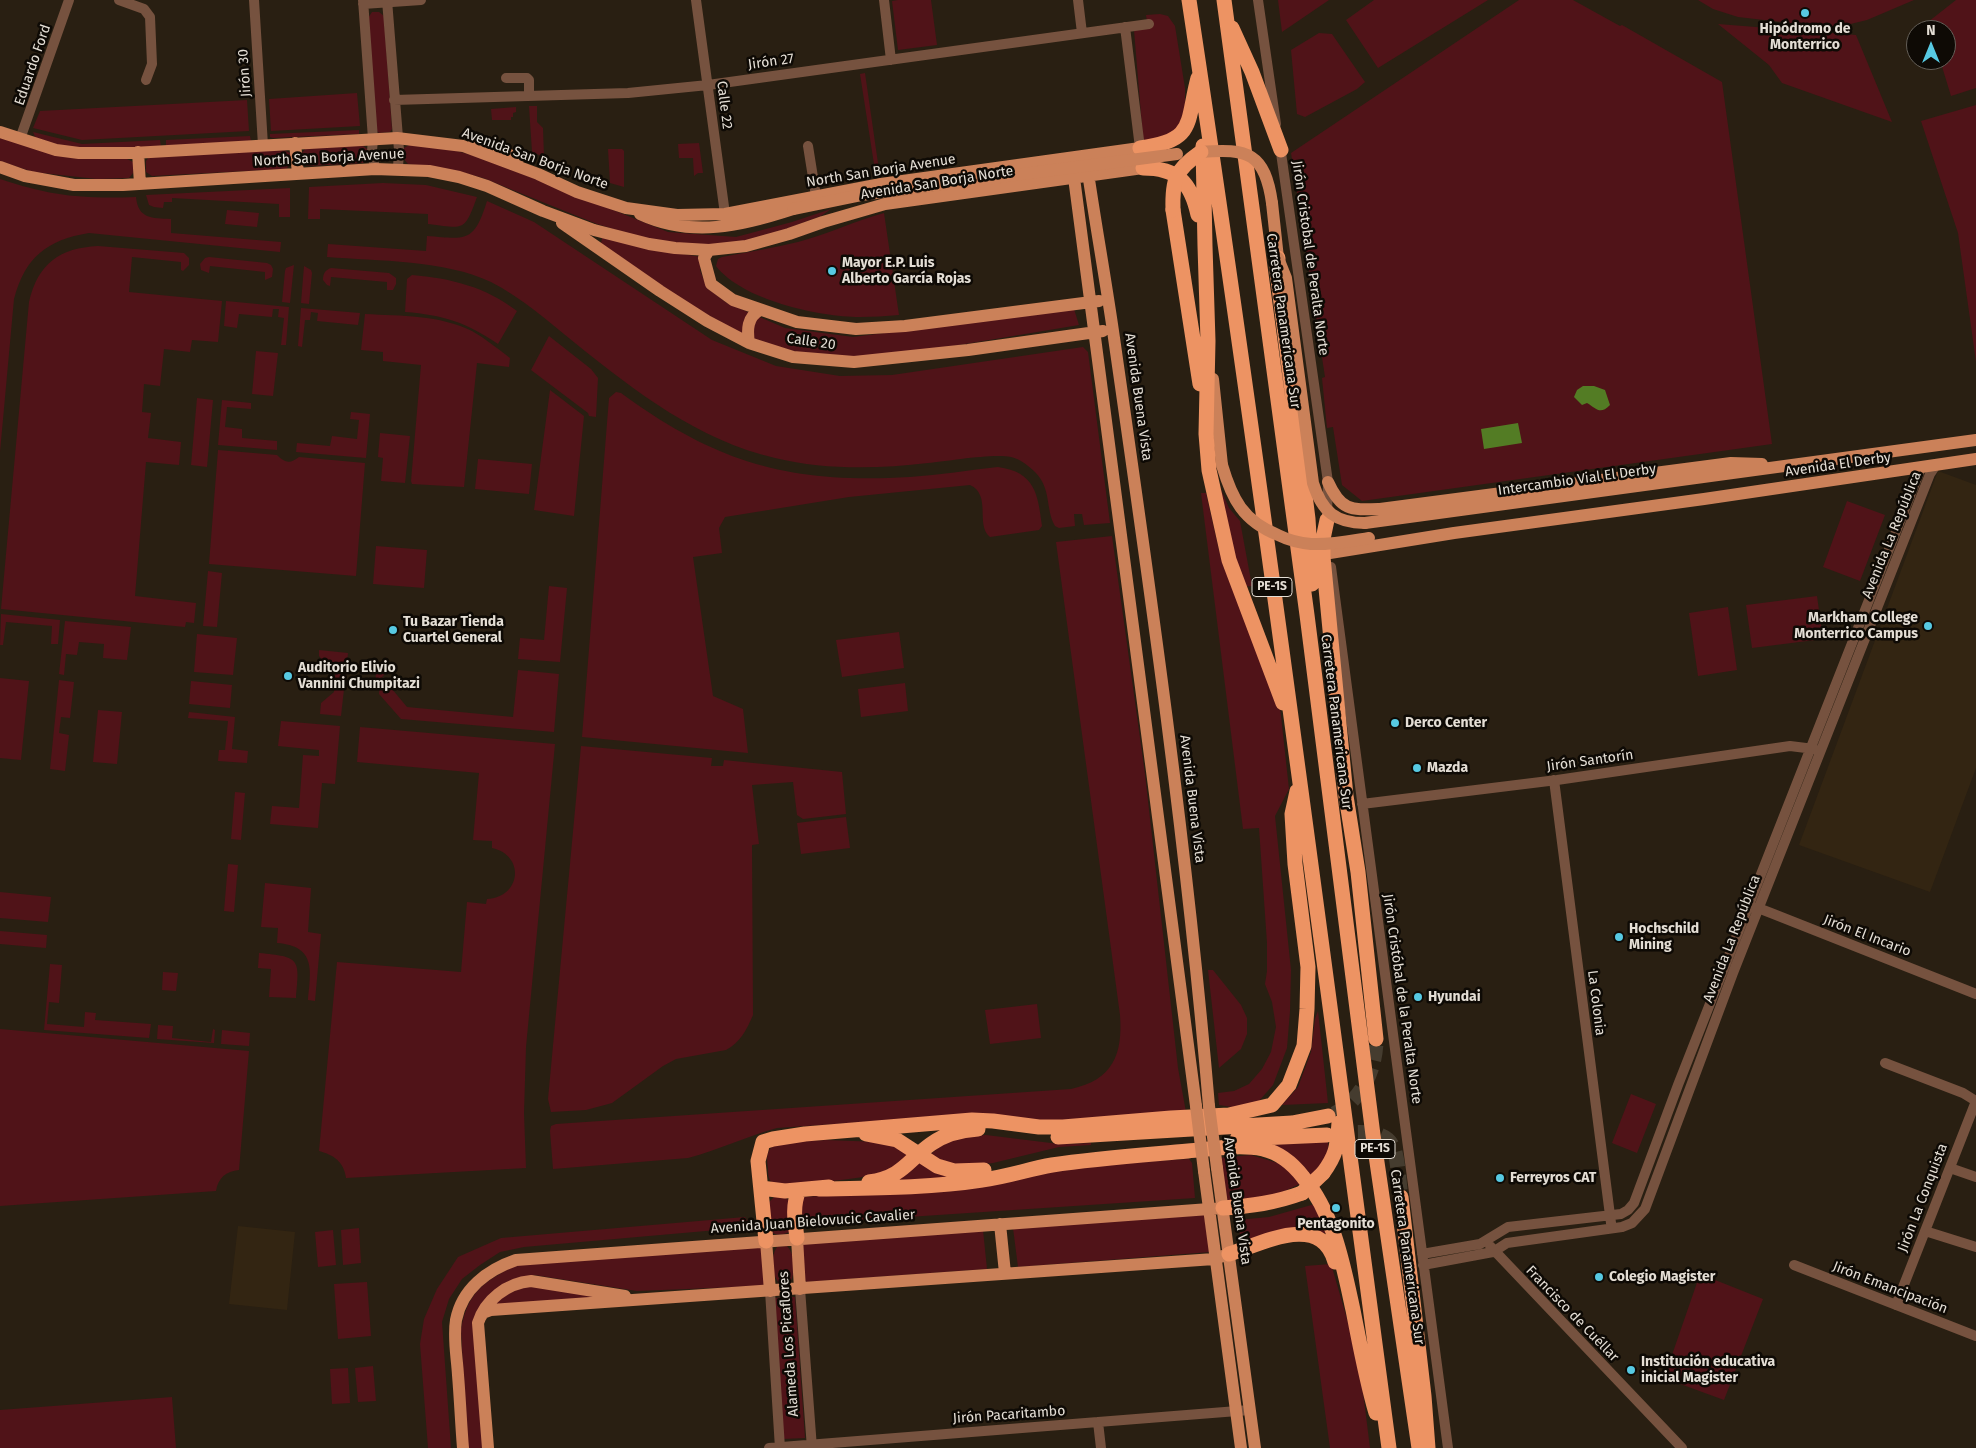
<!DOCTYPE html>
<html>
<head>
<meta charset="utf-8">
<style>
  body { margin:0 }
  #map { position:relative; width:1976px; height:1448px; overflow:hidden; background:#291f12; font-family:"Fira Sans",sans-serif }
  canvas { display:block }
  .north { position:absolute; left:1906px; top:20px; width:50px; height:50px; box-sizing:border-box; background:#0e0a05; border:1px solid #645f58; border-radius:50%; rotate:0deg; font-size:14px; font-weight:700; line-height:20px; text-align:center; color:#e4ded5 }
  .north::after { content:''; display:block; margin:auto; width:18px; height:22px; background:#57c9e2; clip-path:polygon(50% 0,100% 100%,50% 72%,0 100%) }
</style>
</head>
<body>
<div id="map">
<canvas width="1976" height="1448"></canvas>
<div class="north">N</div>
</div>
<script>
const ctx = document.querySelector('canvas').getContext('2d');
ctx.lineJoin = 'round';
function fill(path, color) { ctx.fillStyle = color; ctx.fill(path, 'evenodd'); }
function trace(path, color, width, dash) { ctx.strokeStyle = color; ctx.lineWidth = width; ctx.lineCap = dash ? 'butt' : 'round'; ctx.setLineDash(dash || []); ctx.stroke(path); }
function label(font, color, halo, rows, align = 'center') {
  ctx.font = font + ' "Fira Sans",sans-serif'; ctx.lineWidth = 5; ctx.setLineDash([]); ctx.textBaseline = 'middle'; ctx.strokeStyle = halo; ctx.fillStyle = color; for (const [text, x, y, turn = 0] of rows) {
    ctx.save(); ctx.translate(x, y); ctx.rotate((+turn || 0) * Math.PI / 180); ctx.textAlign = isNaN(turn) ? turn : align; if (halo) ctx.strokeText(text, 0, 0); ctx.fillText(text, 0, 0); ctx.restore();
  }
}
fill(new Path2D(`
  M1938 471 1976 485V768L1930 892 1799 845Z
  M238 1226 295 1232 287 1310 229 1304Z`), '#332512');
fill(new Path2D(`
  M898 0H931L937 45 898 50 892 1Z
  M1278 0H1329L1282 32Z
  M1374 0H1488L1378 68 1346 20Z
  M1519 0H1573L1620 26 1622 25 1722 82 1772 444 1362 501 1342 485 1333 427 1327 428 1322 378 1325 377 1291 153Z
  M1698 0H1914L1867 20 1834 28 1738 17 1713 9Z
  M1956 0H1976V88L1951 96 1940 60H1946V30H1930L1928 22Z
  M372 12H379L384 16 392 129 390 132 379 133 376 130 368 18Z
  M1160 14 1168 16 1175 26 1185 88V113L1175 131 1147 144 1143 138 1134 30 1148 28 1146 15Z
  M1718 24 1856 35 1892 122 1782 83 1769 65Z
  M1319 33 1332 34 1365 82 1357 89 1305 117 1297 114 1291 50Z
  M865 73 880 177H876L860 74Z
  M357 93 360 126 271 131 269 99Z
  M247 100 249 131 82 140 33 128 40 111Z
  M1976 105V362L1958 233 1921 121Z
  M529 106H537V122L543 128 544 157 532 152Z
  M516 107V112L513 113V117H511V120H492L491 109Z
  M359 130V134L273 138 270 137V134Z
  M33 132 82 144 160 140 161 147 81 151 36 139Z
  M250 136 251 141 166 146V140Z
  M0 138 127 159 133 162V173L129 178 97 179 33 172 0 161Z
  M699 143 703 173H698L694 176 693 158H679L678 144Z
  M411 144 457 151 486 159 668 232 736 237 792 222 831 209 821 216 748 243 712 245 676 244 636 236 597 224 483 178 461 172 408 164 403 158 404 148Z
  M362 145 367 149 368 158 363 163 307 166 302 160V153L306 148Z
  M608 149H622L624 151V187L610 183Z
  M284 150 292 154V163L286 169 152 176 146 172V161L150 156Z
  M0 179C51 196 82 199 136 197 138 219 152 218 171 219V233L281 242 280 252 89 233C47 240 25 257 14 299L0 452Z
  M383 183 426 185 477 197C464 233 464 228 428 224V214L320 209V219H308L309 187Z
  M290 188V217H279V204L172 198V202H164L163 208 154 207 149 205 146 195Z
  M487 201 534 222 712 340 776 366 840 376 892 375 1083 347 1088 352 1110 523 1084 525 1082 514H1074L1075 526 1059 528 1055 526C1045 509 1052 489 1035 472 1029 466 1020 459 1011 457 994 453 948 461 928 463 877 469 825 470 775 458 698 440 636 392 575 343 548 321 522 298 491 282 445 260 378 261 327 257L328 244 426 251 427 236C467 239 474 243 487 201Z
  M227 210 259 213 257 227 225 224Z
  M884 213 899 315C886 316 873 317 860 317 819 317 742 300 716 266L718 259 722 257C747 252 773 248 798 242 828 234 855 221 884 213Z
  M602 237 648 248 701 257 700 270 707 288 727 303 785 328 853 337 1074 309 1079 325 905 354 856 357 797 352 753 340 679 299 601 244Z
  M98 246 184 253 189 258V265L183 271 181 270V262L132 257 129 292 222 301 218 342 192 340 190 352 164 349 160 386 144 384 142 412 151 413 148 438 181 442 179 465 146 462 135 596 196 603 194 623 186 622 185 627 1 609 29 302C38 263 60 248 98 246Z
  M209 257 267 263 271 265 273 269 272 277 265 280V272L210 266 209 273 201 270 200 264 205 258Z
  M294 265 290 303 282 302 285 271 286 268Z
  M304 266 311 270 312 273 309 304 301 303Z
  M331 268 389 273 396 278V284L393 290H387V282L331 277 330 286 327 285 323 280C323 274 325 270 331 268Z
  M412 275C450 278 486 287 517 311L498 344C466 322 443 315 405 312L407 279Z
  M226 301 289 307 286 345H281L284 318 278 317 279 309H273L272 317 239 314 237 328 224 326Z
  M301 308 360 313 358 325 317 321 318 313 311 312 310 320H305L302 347 298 346Z
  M365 314C401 316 440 315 472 331 486 339 498 349 510 358L509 367 477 363 464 487 412 484 411 481 421 365 383 361V352L361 350Z
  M549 336 591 369 598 378 596 417 589 416 588 413 531 370Z
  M256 351 278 353 273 396 252 394Z
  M550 390 584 416 574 516 534 510Z
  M616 392 621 393C718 464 791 484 910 477 940 475 969 470 998 467 1035 472 1038 494 1042 526L1039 530 990 537C975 525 992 495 970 485L849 497 725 517 719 528 722 553 693 557 713 696 743 709 748 753 582 737 609 398Z
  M197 398 213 400 207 467 191 465Z
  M222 400 251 403V409L227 407 225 427 242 429V438L277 441V450L218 445Z
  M351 412 370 414 366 458 296 452 297 443 330 446 332 436 357 439 359 420 350 419Z
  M380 433 410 436 405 483 381 481 383 458 378 457Z
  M218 450 277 455C285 463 290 464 299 457L365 463 356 576 209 564Z
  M478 459 532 464 529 494 475 489Z
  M1219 485 1229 508 1240 521 1252 586 1242 587Z
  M1201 493H1206L1219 550 1280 707 1289 789 1275 816 1291 970 1290 1011 1287 1048 1273 1085 1259 1101 1238 1108 1219 1105 1218 1093 1234 1091 1249 1084 1262 1069 1271 1052 1276 1027 1272 1002 1265 984 1267 971V943L1259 828 1243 829Z
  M1847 501 1885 515 1860 581 1823 567Z
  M1112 536 1145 774 1178 1068 1186 1112 1055 1122 981 1114 777 1128C747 1136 719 1150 688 1158L553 1169 550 1131 551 1126 556 1124 1071 1089C1113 1080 1123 1054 1120 1015L1056 542Z
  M376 546 427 550 424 588 373 584Z
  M208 571 222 573 217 627 203 626Z
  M549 586 567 588 560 662 518 659 520 638 544 640Z
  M1817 596 1823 639 1752 648 1746 605Z
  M1728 607 1737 670 1698 676 1689 613Z
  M1 614 60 620 58 644H51L52 626 6 622 3 645H0Z
  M65 621 131 627 127 660 103 658 104 644 79 642 77 655 66 654 64 675 59 674Z
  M899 632 904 668 842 677 836 640Z
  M197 634 237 638 233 675 194 672Z
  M319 650 348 653 341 716 320 714 321 703 334 692 336 663 324 662 319 656Z
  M387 657 386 673 382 677 407 707 513 717 518 670 559 674 554 732 401 719 379 694 380 682 375 686 376 672Z
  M0 678 29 681 21 760 0 758Z
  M59 680 74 682 70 718 61 717 59 733 69 735 65 771 50 769Z
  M191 681 232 685 230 708 189 704Z
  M905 683 908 711 861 717 858 689Z
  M98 710 122 712 117 764 93 762Z
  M189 712 235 717 232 749 248 751 247 763 218 761 219 750H225L228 721 188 718Z
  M281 721 340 726 335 784 322 783 318 828 270 824 272 806 299 808 303 755 319 756V750L278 746Z
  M360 727 555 744 526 1047 524 1113 526 1168 346 1178C344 1162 334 1155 319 1151L337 962 461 972 467 902 486 904 487 899C522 897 525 855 492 848V841L473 840 479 773 357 762Z
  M581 746 712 758 711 766H723L724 760 842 772 846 814 803 819 797 815 793 782 752 785 759 844 752 845 753 1015C747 1029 740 1043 726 1050L676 1059 663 1066 612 1103 586 1110 551 1112 548 1099Z
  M235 792 245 793 241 840 231 839Z
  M846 817 850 848 801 854 797 823Z
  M228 864 238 865 234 912 224 911Z
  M265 883 311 888 308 932 321 934 315 1001 308 1000C311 970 316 946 277 943L278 928 261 927Z
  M0 892 51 897 48 922 0 918Z
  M0 931 47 935 46 948 0 944Z
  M259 953C300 957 300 958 296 998L269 997 271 969 258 968Z
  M50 964 62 965 59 1003 49 1002 47 1024 84 1027 85 1012 96 1013 95 1020 151 1024 149 1038 44 1030Z
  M1208 970H1213L1241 1005 1247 1018V1034L1241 1049 1219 1068Z
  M163 972 178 973 176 991 162 990Z
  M1037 1004 1041 1038 990 1044 985 1010Z
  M1318 1011 1328 1103 1282 1105 1298 1087 1311 1052 1315 1019Z
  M158 1025 173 1026 172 1038 211 1042 213 1029 215 1030 214 1043 157 1039Z
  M0 1029 249 1051 239 1170C226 1171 218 1178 216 1191L0 1206Z
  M222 1030 250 1033 249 1046 221 1044Z
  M1631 1094 1656 1104 1637 1153 1612 1143Z
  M986 1135 1059 1144 1091 1143V1145L1059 1147 993 1163 977 1165 951 1164 930 1155C945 1140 965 1136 986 1135Z
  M825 1140 881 1142 891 1145 910 1155C902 1161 893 1168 885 1172 875 1177 785 1188 775 1184 768 1182 768 1174 768 1168 767 1161 766 1155 770 1149 777 1140 813 1141 825 1140Z
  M1328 1142C1330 1156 1320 1166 1311 1175 1298 1158 1284 1152 1263 1145Z
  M1251 1155 1281 1164 1302 1183 1267 1199 1225 1203 1218 1158Z
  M1189 1159 1192 1163 1195 1198 802 1224 800 1197 968 1188 1072 1166Z
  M919 1163 959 1178 889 1183Z
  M783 1196 790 1201 791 1231C784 1235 778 1236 771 1232L768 1203 774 1197Z
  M1315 1204 1329 1234 1291 1228 1242 1245 1237 1220 1269 1217Z
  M1204 1215 1210 1252 1018 1267 1013 1228Z
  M745 1217 751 1227 524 1247 500 1252 480 1265 462 1279 449 1299 442 1322 451 1448H428L420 1344 424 1319 437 1289 458 1257 501 1238Z
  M359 1228 361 1263 343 1265 341 1230Z
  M333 1230 336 1265 318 1267 315 1232Z
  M983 1230 987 1269 807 1282 804 1280 802 1246 805 1243Z
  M759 1246 763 1249 765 1283 762 1286 637 1291 534 1275 484 1302 483 1448H467L461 1329C468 1291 484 1282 516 1265Z
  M787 1246C796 1256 796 1271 790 1283H779C771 1273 770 1258 777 1247Z
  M1331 1264 1359 1360 1370 1448H1330L1305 1266Z
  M1700 1274 1763 1299 1724 1400 1664 1378Z
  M367 1282 371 1336 338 1339 334 1284Z
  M527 1285 599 1297 493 1305 500 1298Z
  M795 1297 805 1438 783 1439 774 1298Z
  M373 1366 376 1401 358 1402 355 1368Z
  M348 1368 350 1403 332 1404 330 1369Z
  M172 1397 176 1448H0V1410Z`), '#501318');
fill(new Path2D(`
  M1583 386H1594L1605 390 1610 405C1600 415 1597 409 1587 403L1582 405 1574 397 1577 390Z
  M1518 423 1522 443 1484 449 1481 429Z`), '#537c24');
trace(new Path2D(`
  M1334 1114C1362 1100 1376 1069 1376 1039
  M1335 1134C1352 1133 1384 1127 1393 1147 1398 1156 1399 1185 1401 1197`), '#453c2f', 15, [15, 8]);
trace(new Path2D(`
  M119 0 144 9 150 17 152 64 146 80
  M254 0 263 145
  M363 0 373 139 372 151 375 169
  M387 0 399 150 398 168
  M696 0 725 214
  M884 0 891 60
  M1078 0 1082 33
  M1258 0 1276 124
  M363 4 421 0
  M1125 27 1140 148
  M506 78H527L529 80V96
  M394 100 628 93 708 85 1149 24
  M20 139 69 0
  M808 146 816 196
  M1280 146 1328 482 1327 515
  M1331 567 1448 1448
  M1554 780 1611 1223
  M1362 804 1557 780 1790 746 1814 749
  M1753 908H1758L1771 913 1976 994
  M1885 1063 1963 1093 1976 1101
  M1950 1168 1976 1177
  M1925 1231 1976 1247
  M1490 1246 1682 1448
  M1422 1254 1480 1244 1508 1227 1621 1214 1628 1210 1634 1203 1678 1085 1921 468
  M1423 1265 1493 1252 1507 1243 1622 1227 1632 1223 1645 1209 1733 973 1930 474 1936 465
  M1794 1265 1976 1336
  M800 1289 812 1448
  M770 1291 780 1448
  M1896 1305 1976 1101
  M1098 1422 1101 1448
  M769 1448 1250 1410`), '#76523f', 10);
trace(new Path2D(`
  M0 132 56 150 79 153H133L397 138 463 146 538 174 577 192 626 208 677 215 725 214 881 184 1140 148
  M474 142 500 150 518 159
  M295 143 298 174
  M138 152 140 184
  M1087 166C1095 221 1105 276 1113 331 1150 588 1187 846 1209 1106
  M0 167 25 176 74 185H123L375 169 429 171 459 177 487 186 543 211 594 230 649 244 675 248 709 250 746 246 789 234 823 222 885 204 1143 168
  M1073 170 1196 1106
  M1272 203 1278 258
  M640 214C692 238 741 226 793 209
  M562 223 660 291 707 321 749 343 793 357 854 362 968 350 1103 331
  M709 250 704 258 711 284 733 300 797 322 856 329 905 326 1099 301
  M749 343C747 330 747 317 760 310
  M1213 379 1222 465
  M1328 482C1341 511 1351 510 1380 509L1731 463 1762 464
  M1365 523 1976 440
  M1330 553 1454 533 1704 499 1976 459
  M1217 1168 1255 1448
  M1204 1171 1241 1448
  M1000 1224 1005 1273
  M797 1238 800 1289
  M766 1241 770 1291
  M480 1318 483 1313 491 1310 1214 1259 1229 1254
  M463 1448C461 1424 460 1399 458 1375 457 1357 453 1338 456 1320 462 1289 487 1270 516 1260L1223 1208
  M488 1448 478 1323C485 1300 507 1283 531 1281L625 1296`), '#cb8159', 12);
trace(new Path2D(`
  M1189 0C1262 482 1324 965 1389 1448
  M1224 0 1307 615 1373 1135 1419 1448
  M1232 28 1252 72 1281 150
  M1203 146 1205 246 1208 341 1206 434 1209 470 1229 560 1283 703
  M1140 148C1196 141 1186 123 1198 78
  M1143 168C1178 168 1191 183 1198 215
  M1173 210 1200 384
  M1278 258 1277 271 1308 519 1312 584
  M1327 520 1323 539V557L1346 796 1358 872 1376 1039
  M866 1134 897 1140 937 1166 954 1171 984 1170
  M1058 1137 1292 1123 1328 1116
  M1237 1139 1327 1135
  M1323 1173C1337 1154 1337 1146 1339 1123
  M869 1182C903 1177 907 1161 931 1144 945 1134 961 1130 978 1129
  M761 1188 785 1191 829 1187
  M819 1189C871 1188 931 1188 982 1180 1006 1177 1029 1169 1052 1165 1097 1158 1143 1155 1188 1151 1212 1149 1239 1144 1263 1149 1280 1153 1293 1164 1303 1177 1334 1214 1343 1264 1353 1310 1360 1345 1366 1379 1376 1413
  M1401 1197 1424 1396 1428 1448
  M1223 1208C1251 1206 1275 1203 1302 1193
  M797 1238C795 1222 792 1206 799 1190
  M766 1241 758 1161 763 1142 773 1139 805 1134 972 1120 993 1121 1039 1127H1063L1171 1118 1229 1115 1272 1105 1289 1085 1304 1046 1307 1009 1308 967 1295 864 1292 814 1297 791
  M1229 1254C1261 1244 1321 1211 1335 1262`), '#ed9363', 15);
trace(new Path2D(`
  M1201 152C1248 148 1265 153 1272 203
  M793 209 861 195 1177 154
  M1278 258 1286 278 1313 483C1322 512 1336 523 1365 523
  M1222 465C1232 499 1243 521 1278 535 1288 540 1300 543 1311 544 1331 545 1350 541 1369 538
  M1196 1106 1204 1171
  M1209 1106 1217 1168`), '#cb8159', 12);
trace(new Path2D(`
  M1173 210C1172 180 1175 170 1201 152
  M1302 1193 1323 1173`), '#ed9363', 15);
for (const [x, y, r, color] of [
  [1805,13,5,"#57c9e2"],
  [832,271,5,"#57c9e2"],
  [1928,626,5,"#57c9e2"],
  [393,630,5,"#57c9e2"],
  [288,676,5,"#57c9e2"],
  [1395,723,5,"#57c9e2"],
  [1417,768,5,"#57c9e2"],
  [1619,937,5,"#57c9e2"],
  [1418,997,5,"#57c9e2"],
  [1500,1178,5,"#57c9e2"],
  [1336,1208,5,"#57c9e2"],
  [1599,1277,5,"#57c9e2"],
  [1631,1370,5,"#57c9e2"]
]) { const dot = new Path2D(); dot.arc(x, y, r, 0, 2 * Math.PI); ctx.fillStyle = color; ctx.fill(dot); trace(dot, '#0e0a05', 2); }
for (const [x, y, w] of [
  [1272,587,40],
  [1375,1149,40]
]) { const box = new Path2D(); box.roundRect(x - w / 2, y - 9.5, w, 19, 4); ctx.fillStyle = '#0e0a05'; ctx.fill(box); trace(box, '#e4ded5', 1); }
label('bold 12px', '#e4ded5', null, [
  ["PE-1S",1272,587],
  ["PE-1S",1375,1149]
]);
label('bold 14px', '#e4ded5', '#0e0a05', [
  ["Hipódromo de",1805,29,"center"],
  ["Monterrico",1805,45,"center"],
  ["Mayor E.P. Luis",842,263],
  ["Alberto García Rojas",842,279],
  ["Markham College",1918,618,"right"],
  ["Monterrico Campus",1918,634,"right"],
  ["Tu Bazar Tienda",403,622],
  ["Cuartel General",403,638],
  ["Auditorio Elivio",298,668],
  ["Vannini Chumpitazi",298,684],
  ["Derco Center",1405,723],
  ["Mazda",1427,768],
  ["Hochschild",1629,929],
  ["Mining",1629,945],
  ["Hyundai",1428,997],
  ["Ferreyros CAT",1510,1178],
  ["Pentagonito",1336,1224,"center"],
  ["Colegio Magister",1609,1277],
  ["Institución educativa",1641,1362],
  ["inicial Magister",1641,1378]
], 'left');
label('14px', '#e4ded5', '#0e0a05', [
  ["Jirón 27",771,62,-8],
  ["Eduardo Ford",33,65,-71],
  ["Jirón 30",245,73,-94],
  ["Calle 22",724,105,83],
  ["North San Borja Avenue",329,158,-3],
  ["Avenida San Borja Norte",535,159,20],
  ["North San Borja Avenue",881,171,-9],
  ["Avenida San Borja Norte",937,183,-9],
  ["Jirón Cristobal de Peralta Norte",1310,258,82],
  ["Carretera Panamericana Sur",1283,321,82],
  ["Calle 20",811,342,8],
  ["Avenida Buena Vista",1138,397,82],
  ["Avenida El Derby",1838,465,-8],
  ["Intercambio Vial El Derby",1577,480,-8],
  ["Avenida La República",1892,535,-68],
  ["Carretera Panamericana Sur",1336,722,83],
  ["Jirón Santorín",1590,761,-8],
  ["Avenida Buena Vista",1192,799,83],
  ["Jirón El Incario",1867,936,21],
  ["Avenida La República",1732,939,-69],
  ["Jirón Cristóbal de la Peralta Norte",1402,999,82],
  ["La Colonia",1596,1003,83],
  ["Jirón La Conquista",1923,1198,-69],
  ["Avenida Buena Vista",1237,1201,82],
  ["Avenida Juan Bielovucic Cavalier",813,1222,-4],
  ["Carretera Panamericana Sur",1407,1257,82],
  ["Jirón Emancipación",1890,1288,21],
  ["Francisco de Cuéllar",1572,1314,46],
  ["Alameda Los Picaflores",789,1344,-94],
  ["Jirón Pacaritambo",1009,1415,-4]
]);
</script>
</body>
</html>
